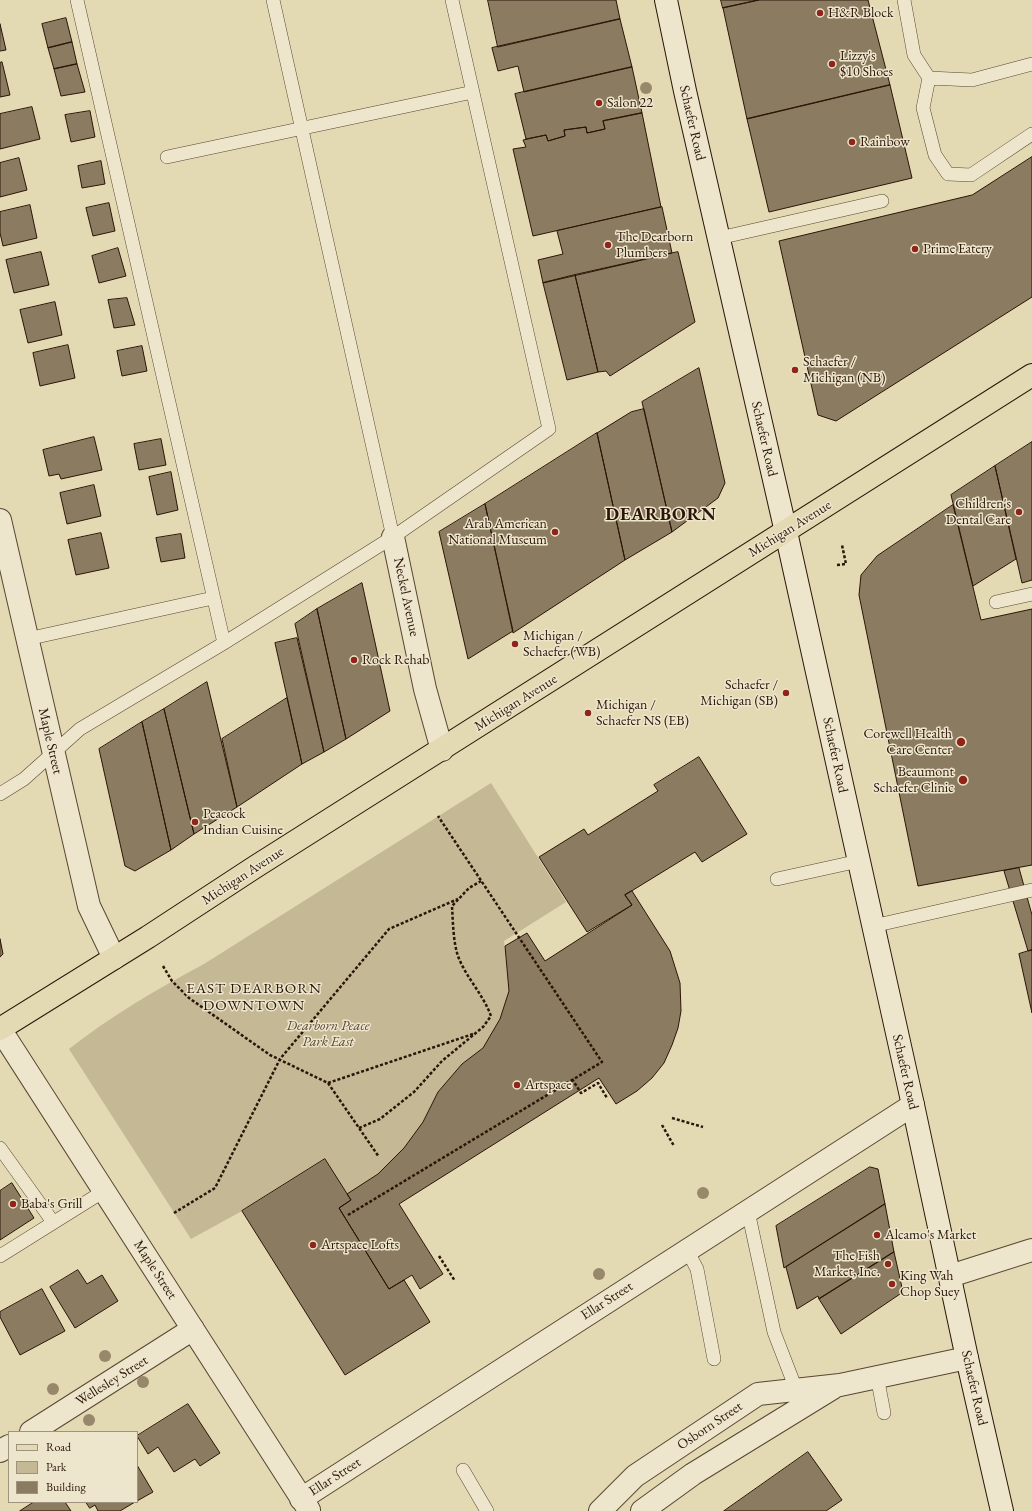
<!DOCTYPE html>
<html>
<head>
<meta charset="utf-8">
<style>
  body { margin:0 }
  #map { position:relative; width:1032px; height:1511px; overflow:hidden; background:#e3d9b2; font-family:"EB Garamond",serif }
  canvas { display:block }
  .legend { position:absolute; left:8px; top:1431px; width:130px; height:72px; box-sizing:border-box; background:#ede6cd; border:1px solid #9f927e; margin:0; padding:5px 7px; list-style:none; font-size:12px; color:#2b1508 }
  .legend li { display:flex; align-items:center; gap:8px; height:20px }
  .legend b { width:20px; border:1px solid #9f927e }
</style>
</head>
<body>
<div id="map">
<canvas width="1032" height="1511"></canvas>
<ul class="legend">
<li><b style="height:5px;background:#e3d9b2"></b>Road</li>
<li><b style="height:11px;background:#c4b895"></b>Park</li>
<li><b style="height:11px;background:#8b7b60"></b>Building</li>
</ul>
</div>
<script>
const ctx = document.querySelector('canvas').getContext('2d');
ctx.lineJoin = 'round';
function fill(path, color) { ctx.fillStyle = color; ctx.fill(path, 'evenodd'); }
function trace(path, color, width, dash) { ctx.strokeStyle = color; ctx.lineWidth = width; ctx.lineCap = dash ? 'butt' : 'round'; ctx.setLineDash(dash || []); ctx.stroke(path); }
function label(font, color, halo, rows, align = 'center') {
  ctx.font = font + ' "EB Garamond",serif'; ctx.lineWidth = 3; ctx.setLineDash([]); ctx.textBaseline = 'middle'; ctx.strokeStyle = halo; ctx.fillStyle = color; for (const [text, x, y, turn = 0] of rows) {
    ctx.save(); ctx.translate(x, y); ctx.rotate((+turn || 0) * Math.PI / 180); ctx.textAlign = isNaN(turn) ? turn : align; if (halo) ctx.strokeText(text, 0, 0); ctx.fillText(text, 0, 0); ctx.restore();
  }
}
fill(new Path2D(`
  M491 783 566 902 504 941 509 991 500 1019 483 1048 462 1064 438 1092 423 1122 404 1148 378 1174 347 1194 325 1159 242 1211 191 1239 69 1049C111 1016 157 989 204 964Z`), '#c4b895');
const building = new Path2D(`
  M488 0H616L620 19 498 47Z
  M721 0H759L723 8Z
  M759 0H868L890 85 747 119 723 8Z
  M66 18 72 42 48 48 42 24Z
  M620 19 632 67 524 92 518 66 498 71 492 48Z
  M0 24 6 50 0 51Z
  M72 42 77 64 54 69 48 48Z
  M2 62 10 95 0 97V63Z
  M77 64 85 92 61 96 54 69Z
  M632 67 642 113 603 121 605 129 587 133 586 127 564 130 565 136 548 141 546 135 526 139 515 94Z
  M890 85 912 178 769 212 747 119Z
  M32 107 40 139 0 149V114Z
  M90 111 95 137 71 142 65 115Z
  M642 113 661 207 533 236 513 149 526 147 523 140 546 135 548 141 565 136 564 130 586 127 587 133 605 129 603 121Z
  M1032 157V297L836 421 818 415 779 241 972 195Z
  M19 158 27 190 0 197V163Z
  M101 161 105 184 82 188 78 166Z
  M109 203 115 231 93 236 86 208Z
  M30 205 37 238 3 246 0 233V212Z
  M662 207 672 253 543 283 538 260 563 254 557 231Z
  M118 248 126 276 99 283 92 256Z
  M41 252 49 285 14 293 6 260Z
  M678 252 695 322 610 376 606 371 598 372 575 275Z
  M575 275 598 372 567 380 543 283Z
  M127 298 135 325 114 328 108 300Z
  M55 302 62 335 28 343 20 310Z
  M68 345 75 378 40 386 33 353Z
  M142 346 147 371 122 376 117 351Z
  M699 368 725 483 718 498 672 532 642 402Z
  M644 409 672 532 625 560 597 433 631 412Z
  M597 433 625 560 513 633 485 504Z
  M94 437 102 470 61 479 59 474 49 476 43 450Z
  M161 439 166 465 139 470 134 444Z
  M1032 442V580L1022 583 995 466Z
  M995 466 1016 559 973 586 951 495Z
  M171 472 178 510 157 515 149 477Z
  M94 485 101 516 67 524 60 493Z
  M485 504 513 631 468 659 439 532Z
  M953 505 981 620 1032 609V865L918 886 859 595 861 575 877 556Z
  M101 533 109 568 76 575 68 540Z
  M181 534 185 558 161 562 156 538Z
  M362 583 390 711 346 739 317 609Z
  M317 609 346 739 324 752 295 624Z
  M297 638 324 752 302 764 275 643Z
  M207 682 237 807 194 834 164 709Z
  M287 698 302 764 237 807 222 739Z
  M164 709 194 834 171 850 142 722Z
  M142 722 171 850 135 871 125 866 99 749Z
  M699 757 747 834 702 862 695 852 625 895 632 905 587 932 539 857 584 829 588 835 658 791 654 785Z
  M1019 868 1032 915V950L1028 951 1004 871Z
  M632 891 670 951 680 983 681 1011 678 1028 672 1045 664 1063 652 1078 637 1091 616 1104 599 1078 399 1204 443 1274 420 1289 412 1275 389 1289 339 1208 351 1200 347 1194 378 1174 404 1148 423 1122 438 1092 462 1064 483 1048 500 1019 509 991 505 946 527 933 545 961 632 905 625 895Z
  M0 939 3 954 0 957Z
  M1032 950V1013L1019 954Z
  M325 1159 351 1200 339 1208 389 1289 404 1280 430 1322 345 1375 242 1211Z
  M870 1167 878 1169 885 1204 784 1268 776 1226Z
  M12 1183 34 1218 0 1240V1191Z
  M885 1204 894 1252 819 1299 818 1296 797 1309 786 1267Z
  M894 1252 903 1292 841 1334 819 1299Z
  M78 1270 87 1284 102 1275 118 1301 75 1328 50 1287Z
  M42 1289 65 1331 20 1355 0 1317V1312Z
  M188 1404 220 1453 200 1466 195 1459 174 1472 158 1447 148 1454 137 1436Z
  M808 1452 842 1500 826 1511H724Z
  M137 1465 153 1492 137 1501Z
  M34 1502H65L71 1511H20Z
  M86 1502H135L120 1511H98L95 1505 90 1508Z`);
fill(building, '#8b7b60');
trace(building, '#2b1508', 1);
const service = new Path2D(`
  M77 0 224 643
  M273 0 393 537
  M904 0 914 55 929 78 972 80 1032 64
  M929 78 923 108 935 155 948 174 971 175 1032 134
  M167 157 473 92
  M719 238 882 201
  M996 602 1032 594
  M27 639 213 598
  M0 794 24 779 80 729 224 643 393 537 549 429 452 0
  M777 879 859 861
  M873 926 1032 890
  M0 1148 53 1222
  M748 1211 774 1332 796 1389
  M687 1250 697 1269 714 1359
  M0 1256 104 1191
  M877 1376 884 1413
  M463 1470 487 1511`);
const minor = new Path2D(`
  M0 520 89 906 114 958
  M393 537 425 689 442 750
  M0 1029 309 1510
  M950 1276 1032 1250
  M31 1432 193 1329
  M0 1451 9 1446
  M301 1499 913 1105
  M600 1511 635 1476 758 1394 840 1385 967 1358
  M642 1511 693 1474 833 1388`);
const secondary = new Path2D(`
  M666 0 685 91 786 532 913 1105 967 1358 1002 1511`);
const primary = new Path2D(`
  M0 1029 148 937 255 867 1032 375`);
trace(service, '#594632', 14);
trace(minor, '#594632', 24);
trace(secondary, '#2b1508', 24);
trace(primary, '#2b1508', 24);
trace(new Path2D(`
  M837 565 846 564 842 545
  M163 966 172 981 189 998 270 1055 328 1083 379 1157
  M572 1079 581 1093 598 1083 607 1098
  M328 1083 473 1034
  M672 1118 703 1127
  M662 1125 674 1146
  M359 1128 380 1119 414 1092 442 1061 483 1027 491 1016C483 994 465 976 458 956 453 941 453 922 452 906L469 888 481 881
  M174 1213 215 1188 280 1059 389 929 458 899
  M348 1215 602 1062 438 816
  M439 1256 455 1281`), '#2b1508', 2.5, [3, 2]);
trace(service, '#ede6cd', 13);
trace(minor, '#ede6cd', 22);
trace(secondary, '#ede6cd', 22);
trace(primary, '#e3d9b2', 22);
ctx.fillStyle = '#97886c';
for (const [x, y] of [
  [646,88],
  [703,1193],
  [599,1274],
  [105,1356],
  [143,1382],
  [53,1389],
  [89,1420]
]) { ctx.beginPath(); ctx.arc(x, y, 6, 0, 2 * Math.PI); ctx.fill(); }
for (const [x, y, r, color] of [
  [820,13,4,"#8f2418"],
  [832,64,4,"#8f2418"],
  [599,103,4,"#8f2418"],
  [852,142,4,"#8f2418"],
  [608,245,4,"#8f2418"],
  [915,249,4,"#8f2418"],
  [795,370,4,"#8f2418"],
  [1019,512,4,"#8f2418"],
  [555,532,4,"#8f2418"],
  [515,644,4,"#8f2418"],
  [354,660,4,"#8f2418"],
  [786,693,4,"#8f2418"],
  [588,713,4,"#8f2418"],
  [961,742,5,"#8f2418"],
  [963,780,5,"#8f2418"],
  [195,822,4,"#8f2418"],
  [517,1085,4,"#8f2418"],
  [13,1204,4,"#8f2418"],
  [877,1235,4,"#8f2418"],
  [313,1245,4,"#8f2418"],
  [888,1264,4,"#8f2418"],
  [892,1284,4,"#8f2418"]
]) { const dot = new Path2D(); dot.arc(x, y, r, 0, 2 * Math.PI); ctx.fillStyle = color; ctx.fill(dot); trace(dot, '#ede6cd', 1.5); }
label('14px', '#2b1508', '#ede6cd', [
  ["H&R Block",828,13],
  ["Lizzy's",840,56],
  ["$10 Shoes",840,72],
  ["Salon 22",607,103],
  ["Rainbow",860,142],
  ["The Dearborn",616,237],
  ["Plumbers",616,253],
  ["Prime Eatery",923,249],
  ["Schaefer /",803,362],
  ["Michigan (NB)",803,378],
  ["Children's",1011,504,"right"],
  ["Dental Care",1011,520,"right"],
  ["Arab American",547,524,"right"],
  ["National Museum",547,540,"right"],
  ["Michigan /",523,636],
  ["Schaefer (WB)",523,652],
  ["Rock Rehab",362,660],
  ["Schaefer /",778,685,"right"],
  ["Michigan (SB)",778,701,"right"],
  ["Michigan /",596,705],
  ["Schaefer NS (EB)",596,721],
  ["Corewell Health",952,734,"right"],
  ["Care Center",952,750,"right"],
  ["Beaumont",954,772,"right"],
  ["Schaefer Clinic",954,788,"right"],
  ["Peacock",203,814],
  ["Indian Cuisine",203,830],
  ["Artspace",525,1085],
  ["Baba's Grill",21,1204],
  ["Alcamo's Market",885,1235],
  ["Artspace Lofts",321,1245],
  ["The Fish",880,1256,"right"],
  ["Market, Inc.",880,1272,"right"],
  ["King Wah",900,1276],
  ["Chop Suey",900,1292]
], 'left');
label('14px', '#2b1508', '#ede6cd', [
  ["Schaefer Road",692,123,77],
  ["Schaefer Road",764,439,77],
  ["Michigan Avenue",790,529,-32],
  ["Neckel Avenue",406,597,78],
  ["Michigan Avenue",516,703,-32],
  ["Maple Street",50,741,77],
  ["Schaefer Road",835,755,78],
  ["Michigan Avenue",243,876,-33],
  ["Schaefer Road",905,1072,77],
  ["Maple Street",155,1270,57],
  ["Ellar Street",607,1301,-33],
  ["Wellesley Street",112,1381,-32],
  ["Schaefer Road",974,1388,77],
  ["Osborn Street",710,1426,-34],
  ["Ellar Street",335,1477,-33]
]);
label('italic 14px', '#594632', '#ede6cd', [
  ["Dearborn Peace",328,1026],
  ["Park East",328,1042]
]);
ctx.letterSpacing = '1px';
label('15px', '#2b1508', '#ede6cd', [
  ["EAST DEARBORN",254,989],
  ["DOWNTOWN",254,1006]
]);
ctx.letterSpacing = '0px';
ctx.letterSpacing = '1px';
label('bold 18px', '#2b1508', '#ede6cd', [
  ["DEARBORN",661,515]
]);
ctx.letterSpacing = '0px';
</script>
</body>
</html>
